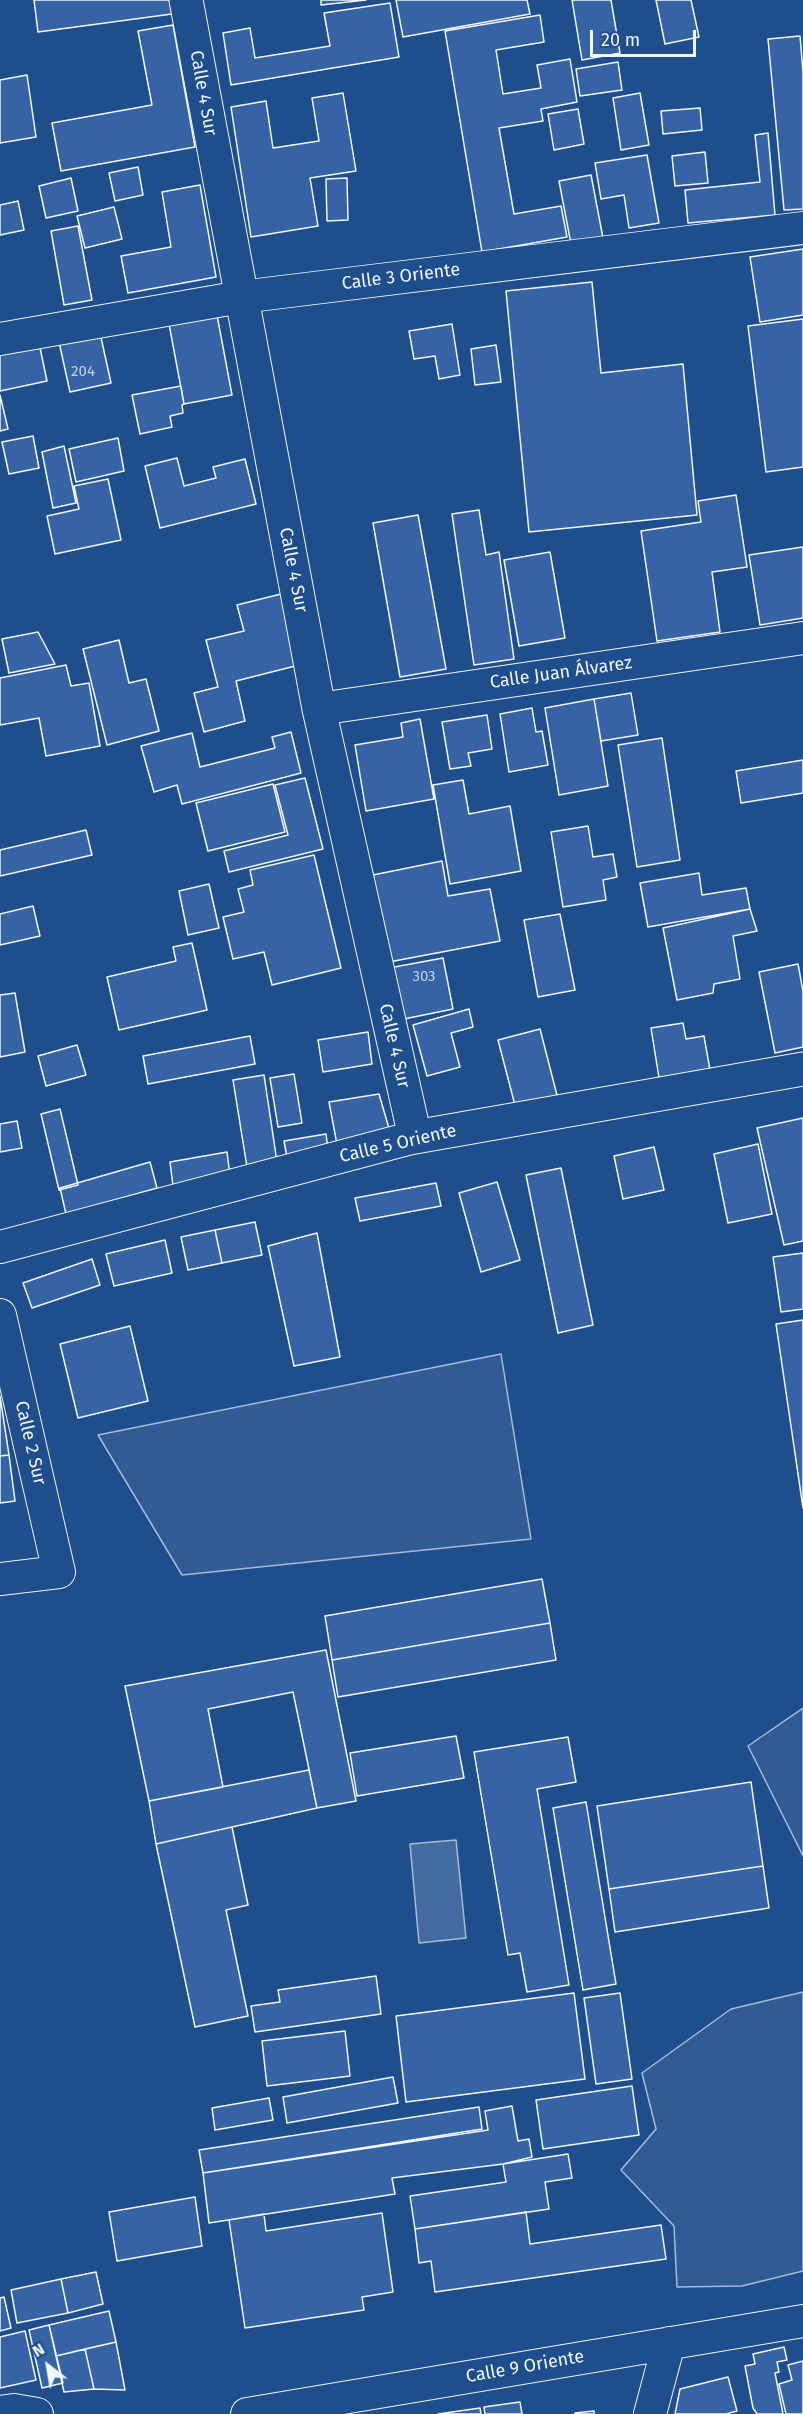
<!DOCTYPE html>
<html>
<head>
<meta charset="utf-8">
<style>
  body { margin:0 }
  #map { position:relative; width:803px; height:2414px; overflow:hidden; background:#1f4e8c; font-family:"Fira Sans",sans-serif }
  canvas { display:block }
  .north { position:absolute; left:18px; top:2336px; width:60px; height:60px; -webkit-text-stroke:4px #1f4e8c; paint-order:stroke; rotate:329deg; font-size:16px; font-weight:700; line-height:24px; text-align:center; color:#f2f6ff }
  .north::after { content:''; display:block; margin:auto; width:21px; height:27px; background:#f2f6ff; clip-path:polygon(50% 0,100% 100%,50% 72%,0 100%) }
  .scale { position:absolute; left:590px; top:30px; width:106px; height:27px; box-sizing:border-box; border:3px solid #f2f6ff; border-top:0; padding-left:8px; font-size:18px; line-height:21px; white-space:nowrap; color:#f2f6ff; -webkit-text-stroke:4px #1f4e8c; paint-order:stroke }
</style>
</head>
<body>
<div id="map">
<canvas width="803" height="2414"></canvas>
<div class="north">N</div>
<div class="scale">20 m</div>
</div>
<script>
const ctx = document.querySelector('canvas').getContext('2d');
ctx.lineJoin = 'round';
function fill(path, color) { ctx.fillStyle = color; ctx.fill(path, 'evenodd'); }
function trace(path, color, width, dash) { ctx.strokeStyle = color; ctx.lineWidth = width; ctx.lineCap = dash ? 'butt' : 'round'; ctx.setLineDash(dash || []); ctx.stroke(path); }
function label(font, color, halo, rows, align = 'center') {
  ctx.font = font + ' "Fira Sans",sans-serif'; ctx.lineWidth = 4.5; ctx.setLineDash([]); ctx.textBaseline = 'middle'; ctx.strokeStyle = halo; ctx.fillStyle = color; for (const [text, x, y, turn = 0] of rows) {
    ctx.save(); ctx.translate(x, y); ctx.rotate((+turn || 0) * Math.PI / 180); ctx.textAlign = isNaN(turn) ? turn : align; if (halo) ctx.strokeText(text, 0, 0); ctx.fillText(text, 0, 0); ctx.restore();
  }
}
const built = new Path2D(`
  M501 1354 531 1539 182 1575 98 1435Z
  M803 1708V1856L748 1746Z
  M803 1992V2271L742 2286 677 2287 674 2226 621 2170 656 2129 642 2073 731 2009Z`);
fill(built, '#305b95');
trace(built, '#a8bbd7', 1.5);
const water = new Path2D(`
  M456 1840 466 1938 419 1943 410 1844Z`);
fill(water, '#446ba0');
trace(water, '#a8bbd7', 1.5);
const building = new Path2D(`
  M34 0H170L172 14 38 32Z
  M321 0H366L321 5Z
  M396 0H527L530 14 403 37Z
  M572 0H611L620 53 582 60Z
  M656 0H691L699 37 665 44Z
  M390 3 399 57 231 85 223 33 250 28 255 58 330 46 324 13Z
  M540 15 544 42 496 50 503 94 541 88 537 65 570 59 577 102 541 109 543 121 499 128 514 214 561 206 567 237 482 252 445 31Z
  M173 25 195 147 61 171 52 123 152 105 138 31Z
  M800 36 803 72V209L784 210 768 39Z
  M618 62 622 90 580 96 576 69Z
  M27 75 36 137 0 143V80Z
  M343 93 356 171 310 178 318 226 251 237 231 107 266 101 273 148 319 141 312 98Z
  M640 93 649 145 621 150 613 98Z
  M700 108 702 130 663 134 661 111Z
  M578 109 584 144 554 150 548 114Z
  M768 133 775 215 688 223 685 190 760 182 755 135Z
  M705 152 708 183 675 186 672 156Z
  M647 155 659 223 629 228 624 195 601 199 595 163Z
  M138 167 143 195 115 201 109 173Z
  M591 175 603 238 571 244 559 181Z
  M71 178 78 211 46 218 39 186Z
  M347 178 348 220 327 221 326 179Z
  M200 185 216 277 128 293 121 256 171 247 162 192Z
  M18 201 24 230 0 235V205Z
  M114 207 122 239 85 248 77 216Z
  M78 226 92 300 64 305 51 231Z
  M803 249V315L760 322 750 257Z
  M592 282 601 373 683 364 697 515 529 532 506 291Z
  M217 315 232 395 184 404 169 324Z
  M803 319V467L766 472 748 326Z
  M452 324 460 375 439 379 435 356 414 359 409 331Z
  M100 333 111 383 70 392 59 342Z
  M39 343 47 381 0 391V351Z
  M496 345 501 382 475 385 471 349Z
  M181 386 184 404 182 405 183 413 170 416 172 427 140 434 132 395Z
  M0 395 8 429 0 431Z
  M33 436 39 468 9 474 2 442Z
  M118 438 124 471 76 482 69 449Z
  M64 446 76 503 53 508 42 452Z
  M177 458 184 486 216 478 213 467 245 459 256 504 160 528 145 466Z
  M108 479 121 540 55 554 47 516 79 509 74 486Z
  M736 495 747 567 712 572 720 632 657 641 641 531 701 522 698 501Z
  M479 510 486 555 499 552 514 659 474 665 452 514Z
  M418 515 446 669 400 677 373 523Z
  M803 547V618L760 625 749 555Z
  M550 552 565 638 519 646 504 560Z
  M289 592 307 663 236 681 245 721 204 732 194 693 218 687 206 640 244 631 237 605Z
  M38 632 55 664 9 673 2 639Z
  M119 640 129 683 146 679 159 731 107 745 83 649Z
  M66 665 71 686 89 683 100 746 46 756 39 718 0 725V678Z
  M631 693 638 735 601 741 594 699Z
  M594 699 608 786 559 795 545 708Z
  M532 708 536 732 542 731 548 765 509 772 500 714Z
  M487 715 492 749 468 753 471 766 450 769 442 722Z
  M420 719 434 799 366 811 355 745 403 737 401 723Z
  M291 732 301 773 182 804 177 785 154 792 141 746 192 733 200 767 275 748 272 737Z
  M662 738 680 860 637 867 618 745Z
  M803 760V793L741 803 736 771Z
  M305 778 323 849 229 872 224 851 288 835 275 785Z
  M463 780 469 814 510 806 521 871 450 884 433 785Z
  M273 784 285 832 208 851 196 803Z
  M588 826 593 857 613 854 617 877 603 880 606 900 563 907 551 832Z
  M86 830 92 855 0 876V850Z
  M314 855 341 968 272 985 264 952 233 959 223 917 244 912 238 889 253 885 250 870Z
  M442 861 448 896 490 889 500 941 389 962 373 875Z
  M699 873 702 895 746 888 750 909 648 927 640 883Z
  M209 884 219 928 188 935 179 891Z
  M33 906 40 936 0 945V914Z
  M750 909 757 931 733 936 740 979 714 984 713 993 677 1000 663 928Z
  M560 914 575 990 538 997 524 920Z
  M192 943 207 1010 119 1030 107 977 176 961 173 947Z
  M443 958 453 1009 399 1020 389 968Z
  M798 964 803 991V1047L775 1053 759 972Z
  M15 993 25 1052 0 1057V995Z
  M469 1009 473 1027 451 1033 460 1067 427 1076 413 1025Z
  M683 1023 686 1039 704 1036 711 1076 660 1084 651 1028Z
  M540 1029 559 1103 517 1113 498 1040Z
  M368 1032 372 1064 323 1072 318 1040Z
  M250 1036 255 1064 148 1084 143 1056Z
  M77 1045 86 1075 46 1086 38 1056Z
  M294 1074 302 1123 278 1127 270 1078Z
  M264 1075 277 1162 247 1167 233 1080Z
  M379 1094 393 1142 339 1155 329 1102Z
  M60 1109 78 1185 59 1190 41 1114Z
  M803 1118V1241L784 1245 757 1128Z
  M17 1121 22 1148 0 1152V1124Z
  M326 1134 329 1157 288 1163 284 1141Z
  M758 1144 772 1214 728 1223 714 1154Z
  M654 1147 664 1190 623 1199 614 1156Z
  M227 1152 230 1176 173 1186 170 1162Z
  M150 1162 157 1188 66 1214 60 1188Z
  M561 1168 593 1325 558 1333 526 1175Z
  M497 1182 520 1260 481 1272 459 1193Z
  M436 1183 441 1206 360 1221 355 1198Z
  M255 1222 262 1255 222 1263 215 1230Z
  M215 1230 222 1263 188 1270 181 1237Z
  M317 1233 340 1357 294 1366 268 1246Z
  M165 1240 172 1273 114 1286 106 1254Z
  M803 1253V1309L781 1312 773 1257Z
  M92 1259 100 1285 32 1308 23 1283Z
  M803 1320V1508L776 1324Z
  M130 1326 148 1401 78 1418 60 1344Z
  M0 1396 9 1455 0 1456Z
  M9 1455 15 1501 0 1503V1456Z
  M542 1579 550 1623 332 1660 325 1616Z
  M550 1623 556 1660 338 1697 332 1660Z
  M326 1650 356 1801 317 1808 293 1692 208 1709 223 1787 149 1801 125 1686Z
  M456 1736 464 1778 357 1796 350 1753Z
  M568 1737 576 1782 537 1789 569 1985 527 1992 520 1953 508 1955 474 1752Z
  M309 1770 317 1808 156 1844 149 1801Z
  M751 1782 763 1866 609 1889 597 1806Z
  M586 1802 616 1984 583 1990 553 1808Z
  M232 1827 248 1905 226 1910 248 2016 195 2027 156 1844Z
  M763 1866 769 1908 615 1932 609 1889Z
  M376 1976 381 2014 255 2032 251 2006 280 2002 278 1990Z
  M574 1993 585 2079 406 2102 396 2016Z
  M620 1993 632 2079 596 2084 584 1998Z
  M345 2031 350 2076 267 2086 262 2041Z
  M393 2077 398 2103 287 2123 283 2097Z
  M632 2086 639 2135 543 2149 536 2100Z
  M269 2098 273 2120 215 2130 212 2108Z
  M512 2106 518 2141 529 2139 532 2157 503 2164 392 2178 395 2194 209 2223 203 2173 488 2130 485 2111Z
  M479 2107 482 2129 203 2173 199 2150Z
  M568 2154 572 2178 545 2182 549 2209 415 2229 410 2196 506 2182 503 2164Z
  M195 2197 202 2246 117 2261 109 2212Z
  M526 2212 530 2244 661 2225 666 2259 435 2292 431 2261 419 2263 415 2229Z
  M382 2213 393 2292 362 2297 364 2310 245 2328 229 2220 264 2214 266 2231Z
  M96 2272 103 2304 68 2313 61 2279Z
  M61 2279 68 2313 17 2323 11 2290Z
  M4 2297 11 2328 0 2331V2298Z
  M109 2311 116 2342 56 2356 49 2325Z
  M49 2325 63 2383 42 2388 29 2330Z
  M25 2331 36 2380 0 2388V2337Z
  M116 2342 125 2390 94 2389 85 2349Z
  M784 2347 787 2360 777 2362 779 2372 775 2373 783 2414H757L753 2408 745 2366 755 2364 753 2354Z
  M85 2349 94 2389 64 2392 56 2356Z
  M803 2361V2414H786L779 2384 792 2380 788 2365Z
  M728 2377 737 2411 726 2414H675L680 2389Z
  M520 2402 522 2414H485L484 2407Z
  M480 2408 481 2414H438Z
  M594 2411V2414H575V2413Z`);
fill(building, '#3563a3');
trace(building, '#f2f6ff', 1.5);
const minor = new Path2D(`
  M0 339 241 297 803 228
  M319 709 803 638
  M0 1247 415 1137
  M0 1315 59 1572 0 1579
  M0 2412 14 2410 37 2414
  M247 2414 803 2321
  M650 2414 669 2343`);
const secondary = new Path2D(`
  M186 0 319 709 415 1137 803 1069`);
trace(minor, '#f2f6ff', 34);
trace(secondary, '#f2f6ff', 35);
trace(minor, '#1f4e8c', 32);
trace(secondary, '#1f4e8c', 33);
label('15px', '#c3d1e8', null, [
  ["204",83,372],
  ["303",424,977]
]);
label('18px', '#f2f6ff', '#1f4e8c', [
  ["Calle 4 Sur",203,93,80],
  ["Calle 3 Oriente",401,277,-7],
  ["Calle 4 Sur",293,570,79],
  ["Calle Juan Álvarez",561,673,-8],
  ["Calle 4 Sur",394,1046,77],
  ["Calle 5 Oriente",398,1144,-13],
  ["Calle 2 Sur",30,1443,77],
  ["Calle 9 Oriente",525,2367,-10]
]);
</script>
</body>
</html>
